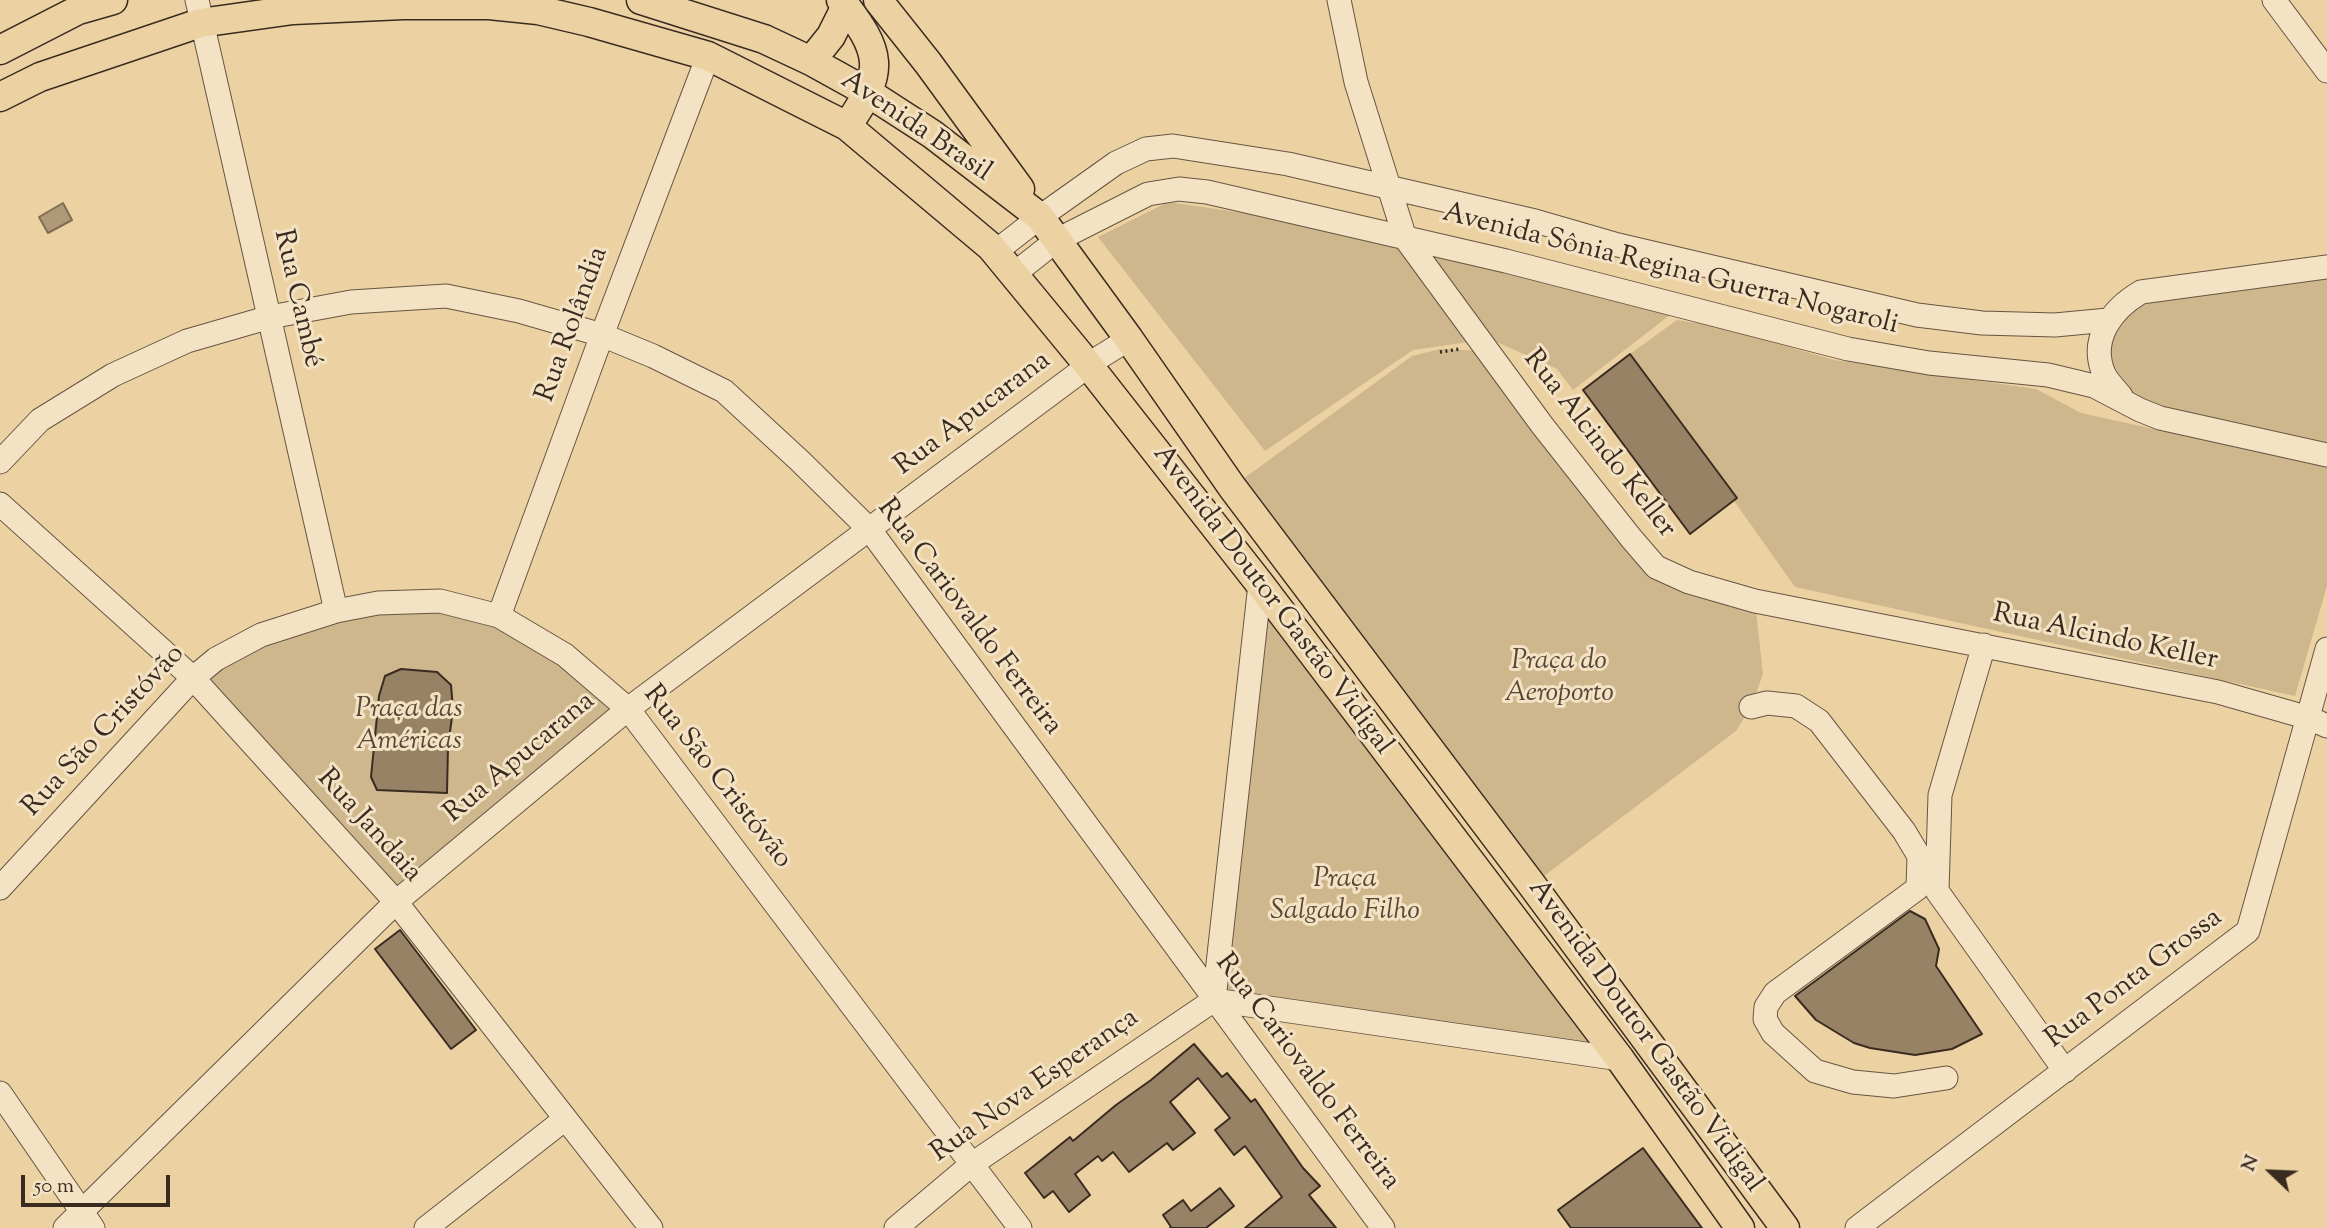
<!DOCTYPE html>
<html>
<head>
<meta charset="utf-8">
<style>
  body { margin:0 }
  #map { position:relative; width:2327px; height:1228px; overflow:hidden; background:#ecd2a3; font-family:"Sorts Mill Goudy",serif }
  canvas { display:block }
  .north { position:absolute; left:2236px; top:1137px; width:70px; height:70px; -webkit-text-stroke:5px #f3e2c3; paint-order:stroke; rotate:293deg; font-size:19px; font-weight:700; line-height:28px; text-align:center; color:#3a2b21 }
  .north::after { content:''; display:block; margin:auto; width:24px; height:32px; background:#3a2b21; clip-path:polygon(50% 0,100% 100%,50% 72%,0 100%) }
  .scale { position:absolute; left:21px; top:1175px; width:149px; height:32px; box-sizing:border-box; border:4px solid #3a2b21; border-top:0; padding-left:9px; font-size:21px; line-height:24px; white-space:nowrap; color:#3a2b21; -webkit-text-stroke:5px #f3e2c3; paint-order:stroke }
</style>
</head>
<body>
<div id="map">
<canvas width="2327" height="1228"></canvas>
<div class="north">N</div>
<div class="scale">50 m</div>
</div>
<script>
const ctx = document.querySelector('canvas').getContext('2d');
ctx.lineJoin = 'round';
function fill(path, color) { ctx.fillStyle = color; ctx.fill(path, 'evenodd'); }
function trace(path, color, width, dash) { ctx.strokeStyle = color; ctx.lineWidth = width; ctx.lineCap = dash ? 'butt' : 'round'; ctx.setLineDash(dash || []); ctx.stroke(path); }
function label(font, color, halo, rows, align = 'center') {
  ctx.font = font + ' "Sorts Mill Goudy",serif'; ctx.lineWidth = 6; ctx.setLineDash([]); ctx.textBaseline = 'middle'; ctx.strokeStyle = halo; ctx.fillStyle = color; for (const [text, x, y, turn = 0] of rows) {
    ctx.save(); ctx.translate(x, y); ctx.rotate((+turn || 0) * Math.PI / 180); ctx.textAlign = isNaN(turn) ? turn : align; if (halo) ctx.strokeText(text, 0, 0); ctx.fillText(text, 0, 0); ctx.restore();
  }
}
fill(new Path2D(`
  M1168 202 1271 217 1451 258 1670 315 1573 390 1557 369 1490 339 1413 350 1265 451 1098 237Z
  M2327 272V449L2161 414 2128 398 2109 375 2106 340 2127 306Z
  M1677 320 1720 327 1834 360 2036 389 2081 413 2327 467V586L2295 696 1795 587 1630 354Z
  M1440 349 1487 351 1656 567 1755 601 1763 674 1751 707 1736 731 1532 885 1232 487 1412 356Z
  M1260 584 1620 1059 1214 1000Z
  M378 603 499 616 626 707 396 902 193 678 216 659Z`), '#ceb68d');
const water = new Path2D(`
  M63 203 72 220 48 233 39 217Z`);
fill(water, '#af9977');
trace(water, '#806d55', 2);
const building = new Path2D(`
  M1630 354 1737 498 1690 534 1583 390Z
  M401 669 437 672 451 685 453 709 448 747 447 793 377 790 371 777 379 696 385 676Z
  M1910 911 1925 919 1939 949 1936 966 1982 1034 1952 1049 1915 1055 1870 1048 1854 1043 1816 1020 1795 996Z
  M400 930 476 1030 451 1049 375 949Z
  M1194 1044 1222 1077 1227 1073 1251 1102 1255 1099 1303 1168 1320 1186 1309 1195 1336 1228H1245L1282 1197 1245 1146 1234 1155 1215 1130 1230 1118 1198 1078 1170 1102 1195 1133 1173 1150 1167 1143 1129 1172 1113 1152 1102 1161 1098 1156 1075 1174 1090 1195 1069 1212 1053 1191 1044 1198 1025 1173 1070 1137 1073 1141 1116 1105 1151 1080Z
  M1643 1148 1702 1228H1571L1558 1210Z
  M1220 1188 1234 1206 1206 1228H1170L1171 1227 1163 1215 1183 1200 1191 1211Z`);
fill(building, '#978265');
trace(building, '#3a2b21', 2);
const minor = new Path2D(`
  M197 0 336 611
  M1339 0 1356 82 1405 238 1542 425 1631 538 1656 567 1689 582 1755 601 2218 692 2309 718 2327 726
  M2274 0 2327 71
  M995 252 1040 217 1116 163 1146 149 1173 146 1288 164 1535 221 1618 245 1917 315 1982 323 2055 325 2108 320
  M1014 274 1057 240 1148 194 1179 189 1207 192 1506 261 1848 349 1929 363 2048 375 2094 386 2140 410 2160 418 2327 455
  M2121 396C2115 389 2108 382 2104 374 2089 339 2112 309 2141 292L2327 267
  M0 462 40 420 113 375 187 341 270 317 351 302 446 296 519 311 602 335 653 356 724 391 800 461 870 530 1383 1228
  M0 504 193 678 396 902 651 1228
  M499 616 602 335 708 56
  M1984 645 1940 795 1937 891 2065 1071
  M1751 707 1767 703 1796 706 1819 721 1904 831 1919 856 1918 888 1775 993 1766 1007 1765 1019 1773 1033 1815 1071 1853 1082 1894 1086 1946 1078
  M0 888 193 678 216 659 261 635 336 611 378 603 440 601 499 616 565 655 628 709 1020 1228
  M1214 1000 1260 584
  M1214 1000 1620 1059
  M0 1093 93 1228
  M65 1228 396 902 628 709 1100 357 1129 339
  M426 1228 565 1119
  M896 1228 972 1164 1214 1000
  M1857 1228 2248 931 2327 649`);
const major = new Path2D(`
  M641 0 764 39 811 61 867 92 932 134 1040 217 1129 339 1232 487 1532 885 1785 1228
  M841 0C882 52 886 71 847 126
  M878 0 928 63 1020 189
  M0 50 78 10 113 0
  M811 61 831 36 846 6
  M0 97 40 77 200 23 293 10 403 5H489L538 10 589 22 708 56 847 126 991 247 1089 366 1260 584 1620 1059 1740 1228`);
trace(minor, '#665542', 25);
trace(major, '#3a2b21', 31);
trace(new Path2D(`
  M1440 352 1460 349`), '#3a2b21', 3.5, [2, 3.5]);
trace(minor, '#f3e2c3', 23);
trace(major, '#ecd2a3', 28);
label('28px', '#3a2b21', '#f3e2c3', [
  ["Avenida Brasil",915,128,34],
  ["Avenida Sônia Regina Guerra Nogaroli",1670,271,14],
  ["Rua Cambé",296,299,77],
  ["Rua Rolândia",574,325,-70],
  ["Rua Apucarana",974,415,-37],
  ["Rua Alcindo Keller",1598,445,52],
  ["Avenida Doutor Gastão Vidigal",1271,601,53],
  ["Rua Cariovaldo Ferreira",968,618,53],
  ["Rua Alcindo Keller",2105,639,12],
  ["Rua São Cristóvão",105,732,-47],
  ["Rua Apucarana",521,759,-40],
  ["Rua São Cristóvão",716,778,52],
  ["Rua Jandaia",368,827,48],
  ["Rua Ponta Grossa",2135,980,-37],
  ["Avenida Doutor Gastão Vidigal",1644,1037,54],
  ["Rua Cariovaldo Ferreira",1306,1073,53],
  ["Rua Nova Esperança",1036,1087,-35]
]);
label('italic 28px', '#584737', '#f3e2c3', [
  ["Praça do",1559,663],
  ["Aeroporto",1559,695],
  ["Praça das",409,711],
  ["Américas",409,743],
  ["Praça",1345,881],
  ["Salgado Filho",1345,913]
]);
</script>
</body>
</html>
